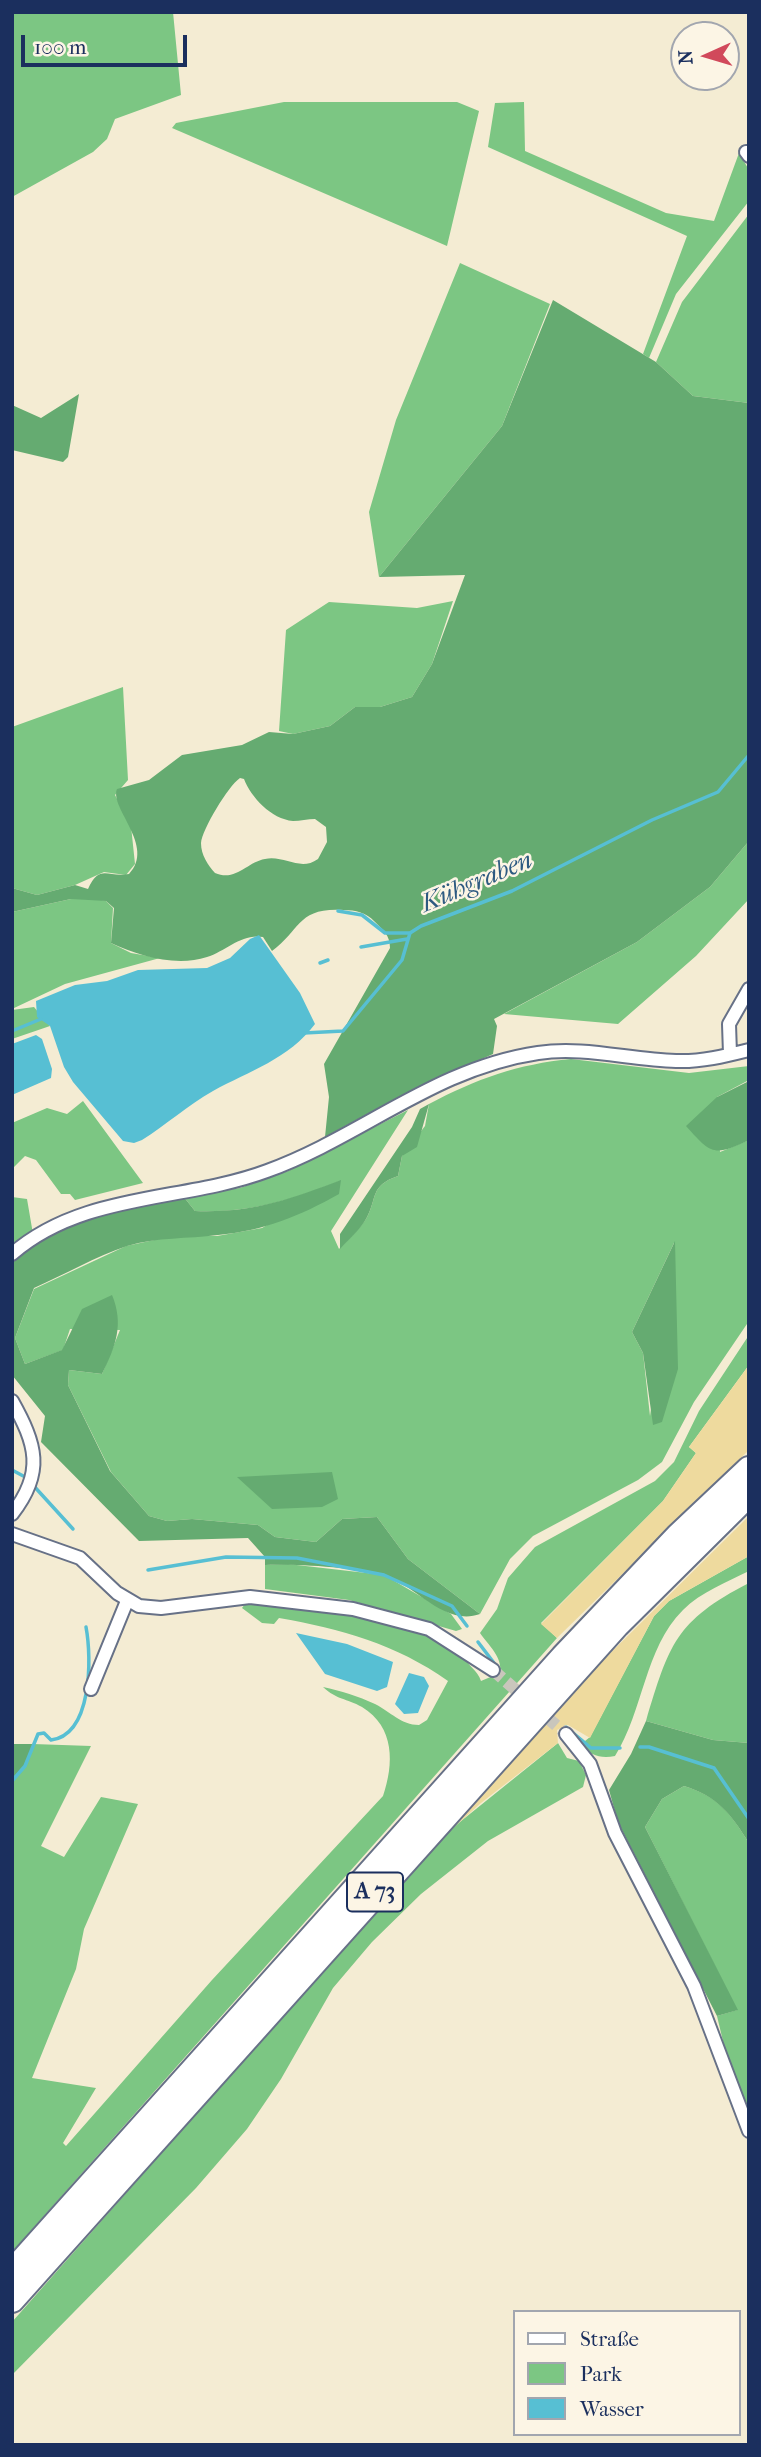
<!DOCTYPE html>
<html>
<head>
<meta charset="utf-8">
<style>
  body { margin:0 }
  #map { position:relative; width:761px; height:2457px; overflow:hidden; background:#f4ecd3; font-family:"IM FELL French Canon",serif }
  canvas { display:block }
  .frame { position:absolute; inset:0; border:14px solid #1b2f5e; pointer-events:none }
  .legend { position:absolute; left:513px; top:2310px; width:228px; height:126px; box-sizing:border-box; background:#fcf5e5; border:2px solid #a2a6af; margin:0; padding:9px 12px; list-style:none; font-size:21px; color:#1b2f5e }
  .legend li { display:flex; align-items:center; gap:14px; height:35px }
  .legend b { width:35px; border:2px solid #a2a6af }
  .north { position:absolute; left:670px; top:21px; width:70px; height:70px; box-sizing:border-box; background:#fcf5e5; border:2px solid #a2a6af; border-radius:50%; rotate:266deg; font-size:19px; font-weight:700; line-height:28px; text-align:center; color:#1b2f5e }
  .north::after { content:''; display:block; margin:auto; width:24px; height:32px; background:#d1495b; clip-path:polygon(50% 0,100% 100%,50% 72%,0 100%) }
  .scale { position:absolute; left:21px; top:35px; width:166px; height:32px; box-sizing:border-box; border:4px solid #1b2f5e; border-top:0; padding-left:9px; font-size:21px; line-height:24px; white-space:nowrap; color:#1b2f5e; -webkit-text-stroke:5px #fcf5e5; paint-order:stroke }
</style>
</head>
<body>
<div id="map">
<canvas width="761" height="2457"></canvas>
<div class="frame"></div>
<ul class="legend">
<li><b style="height:9px;background:#fff"></b>Straße</li>
<li><b style="height:19px;background:#7cc683"></b>Park</li>
<li><b style="height:19px;background:#57bfd3"></b>Wasser</li>
</ul>
<div class="north">N</div>
<div class="scale">100 m</div>
</div>
<script>
const ctx = document.querySelector('canvas').getContext('2d');
ctx.lineJoin = 'round';
function fill(path, color) { ctx.fillStyle = color; ctx.fill(path, 'evenodd'); }
function trace(path, color, width, dash) { ctx.strokeStyle = color; ctx.lineWidth = width; ctx.lineCap = dash ? 'butt' : 'round'; ctx.setLineDash(dash || []); ctx.stroke(path); }
function label(font, color, halo, rows, align = 'center') {
  ctx.font = font + ' "IM FELL French Canon",serif'; ctx.lineWidth = 5; ctx.setLineDash([]); ctx.textBaseline = 'middle'; ctx.strokeStyle = halo; ctx.fillStyle = color; for (const [text, x, y, turn = 0] of rows) {
    ctx.save(); ctx.translate(x, y); ctx.rotate((+turn || 0) * Math.PI / 180); ctx.textAlign = isNaN(turn) ? turn : align; if (halo) ctx.strokeText(text, 0, 0); ctx.fillText(text, 0, 0); ctx.restore();
  }
}
fill(new Path2D(`
  M12 12H173L181 95 115 119 107 139 93 152 12 197Z
  M284 102H457L479 111 447 246 172 128 176 123Z
  M524 102 525 151 666 213 714 221 739 153 749 170V201L676 294 649 358 643 354 687 236 488 147 495 103Z
  M749 214V403L693 396 656 362 682 302Z
  M460 263 550 304 502 426 379 577 369 512 396 420Z
  M453 601 432 664 412 697 380 707H355L330 726 293 734 279 731 286 630 329 602 417 608Z
  M123 687 128 780 115 795 131 826 135 864 126 875 104 872 75 885 37 895 12 888V727Z
  M749 841V899L696 956 618 1024 504 1014 637 942 710 887Z
  M93 898 106 901 113 908 111 943 131 953 160 958 65 984 12 1009V912L71 899Z
  M34 1007 50 1026 12 1039V1010Z
  M571 1059 689 1073 749 1066V1080L717 1097 720 1152 749 1140V1321L694 1402 662 1462 638 1480 533 1536 510 1559 480 1614 408 1559 377 1517 342 1519 316 1542 275 1537 258 1525 192 1519 167 1521 149 1516 111 1472 68 1385 69 1370 102 1374 120 1330 70 1329 63 1350 25 1364 15 1338 34 1289 126 1246 173 1236H217L262 1228 340 1181C288 1201 251 1213 195 1211L183 1196 240 1188 288 1171 408 1110 331 1231 339 1249C347 1240 359 1230 366 1219 378 1198 369 1186 398 1176L402 1156 425 1126 429 1104C476 1079 518 1064 571 1059ZM674 1243H675L650 1416 643 1353 632 1332Z
  M83 1101 143 1183 75 1200 70 1194H61L36 1160 25 1156 12 1169V1123L47 1108 67 1114Z
  M12 1197 27 1199 33 1234 12 1251Z
  M749 1335V1365L689 1447 696 1453 663 1501 541 1623 557 1638 12 2252V1781L25 1766 33 1744 91 1746 41 1846 64 1857 101 1797 138 1804 84 1929 76 1969 32 2078 96 2088 63 2143 66 2146 212 1980 383 1796C394 1764 395 1727 362 1707 346 1698 337 1700 323 1687 341 1691 358 1696 375 1704 391 1712 401 1725 419 1725L427 1720 448 1681C396 1644 341 1629 279 1618L274 1624 262 1623 242 1608 245 1604C290 1598 380 1617 423 1632 436 1637 449 1646 462 1653 466 1665 478 1670 481 1681L500 1673C503 1657 488 1645 480 1633L497 1609 508 1578 535 1547 655 1481 674 1462 699 1411Z
  M749 1556V1571C727 1582 701 1592 683 1610 644 1649 644 1710 615 1756 600 1759 591 1755 580 1745L590 1737 654 1616 669 1601Z
  M288 1564 384 1575 451 1614 462 1629 456 1631 349 1600 265 1589V1565Z
  M749 1583V1743L713 1740 646 1721C669 1645 675 1621 749 1583Z
  M558 1743 567 1758 579 1761 586 1775 583 1787 488 1841 421 1894 372 1942 333 1988 281 2079 247 2129 196 2188 12 2375V2322L440 1838Z
  M684 1786C718 1796 731 1814 749 1843V2116L727 2058 717 2016 737 2010 645 1827 662 1799Z`), '#7cc683');
fill(new Path2D(`
  M553 300 656 362 693 396 749 403V841L710 887 637 942 494 1019 497 1026 493 1054 404 1094 325 1137 329 1097 324 1064 390 948C390 935 383 930 374 921 367 913 355 910 344 910 297 907 301 930 272 951L263 937C242 933 226 951 207 957 176 967 139 956 111 943L114 908 106 901 71 899 12 912V888L37 895 75 885 88 889C100 863 107 878 129 874 156 846 109 808 117 789L149 780 182 755 242 745 269 732 293 734 330 726 355 707H380L412 697 432 664 465 575 379 577 502 426ZM240 778 244 779C251 797 271 819 293 821 300 821 308 819 315 819L326 827 327 842 318 859C300 872 285 855 265 859 247 862 236 882 215 873 208 865 201 855 201 843 202 830 228 786 240 778Z
  M79 394 68 457 63 462 12 450V405L41 418Z
  M749 1081V1140C714 1157 711 1154 686 1126L717 1097Z
  M429 1104 417 1147 402 1156 398 1176C369 1186 378 1198 366 1219 360 1230 348 1240 340 1249V1234L412 1127 420 1109Z
  M341 1180 339 1194C300 1216 263 1231 218 1235 187 1239 158 1237 127 1246 96 1256 64 1275 34 1288L15 1338 25 1364 62 1350 82 1309 112 1295C124 1324 116 1346 102 1374L69 1370 68 1385 110 1471 149 1516 167 1521 192 1519 258 1525 275 1537 316 1542 342 1519 377 1517 408 1559 480 1614C444 1627 415 1584 383 1575 355 1567 295 1564 265 1565V1557L248 1538 139 1541 41 1442 45 1416 12 1375V1262C55 1217 125 1208 183 1196L195 1211C252 1213 288 1200 341 1180Z
  M675 1241 678 1369 662 1422 653 1425 643 1353 632 1332Z
  M332 1472 338 1499 322 1507 272 1509 237 1477Z
  M646 1721 713 1740 749 1743V1843C731 1814 717 1796 684 1786L662 1799 645 1827 738 2010 717 2016 618 1822 609 1790 631 1754Z
  M12 1744H33L25 1766 12 1781Z`), '#65ab71');
fill(new Path2D(`
  M749 1365V1450L557 1638 541 1624 663 1501 696 1453 689 1447Z
  M749 1516V1556L669 1601 654 1616 590 1738 568 1725 557 1730 558 1743 481 1803 441 1839 568 1695Z`), '#eeda9e');
fill(new Path2D(`
  M259 935 300 993 315 1024C289 1059 249 1071 213 1091 188 1105 166 1125 142 1140L134 1143 123 1141 73 1082 64 1067 50 1026 37 1017 36 1001 75 985 107 981 138 970 207 968 230 958 250 939Z
  M36 1035 42 1039 52 1069 51 1078 12 1095V1044Z
  M296 1633 347 1644 393 1662 387 1687 377 1691 325 1674Z
  M409 1673 424 1677 429 1686 418 1713 404 1714 395 1704Z`), '#57bfd3');
trace(new Path2D(`
  M338 911 362 915 385 933H409
  M361 947 407 939
  M320 963 328 960
  M12 1031 41 1019
  M304 1033 343 1031 402 960 410 933 421 926 512 891 652 820 718 792 749 755
  M12 1470 27 1478
  M32 1484 73 1529
  M148 1570 226 1557 297 1558 384 1575 452 1606 467 1626
  M478 1642 494 1663
  M566 1727 591 1748H620
  M640 1747H649L714 1768 749 1819
  M12 1781 25 1766 38 1734 44 1733 51 1740C92 1735 92 1659 86 1627`), '#57bfd3', 3.5);
trace(new Path2D(`
  M493 1670 566 1734`), '#c9c6bc', 12, [12, 6]);
const street = new Path2D(`
  M746 152 749 156
  M730 1054 729 1024 749 989
  M12 1254C83 1192 184 1202 267 1171 361 1137 435 1068 538 1053 584 1046 630 1060 676 1061 701 1062 725 1056 749 1050
  M12 1401C36 1444 45 1472 12 1514
  M12 1534 80 1558 117 1593 139 1606 161 1608 250 1597 353 1609 429 1629 493 1670
  M91 1689 127 1601
  M566 1734 590 1764 615 1833 694 1986 749 2131`);
const highway = new Path2D(`
  M12 2272 563 1657 678 1536 749 1469
  M12 2300 617 1625 749 1494`);
trace(street, '#677187', 16);
trace(highway, '#677187', 28);
trace(street, '#fff', 12);
trace(highway, '#fff', 24);
for (const [x, y, w] of [
  [375,1892,56]
]) { const box = new Path2D(); box.roundRect(x - w / 2, y - 19.5, w, 39, 5); ctx.fillStyle = '#fcf5e5'; ctx.fill(box); trace(box, '#1b2f5e', 2); }
label('bold 23px', '#1b2f5e', null, [
  ["A 73",375,1892]
]);
label('italic 26px', '#2d5a81', '#fcf5e5', [
  ["Kühgraben",477,883,-23]
]);
</script>
</body>
</html>
